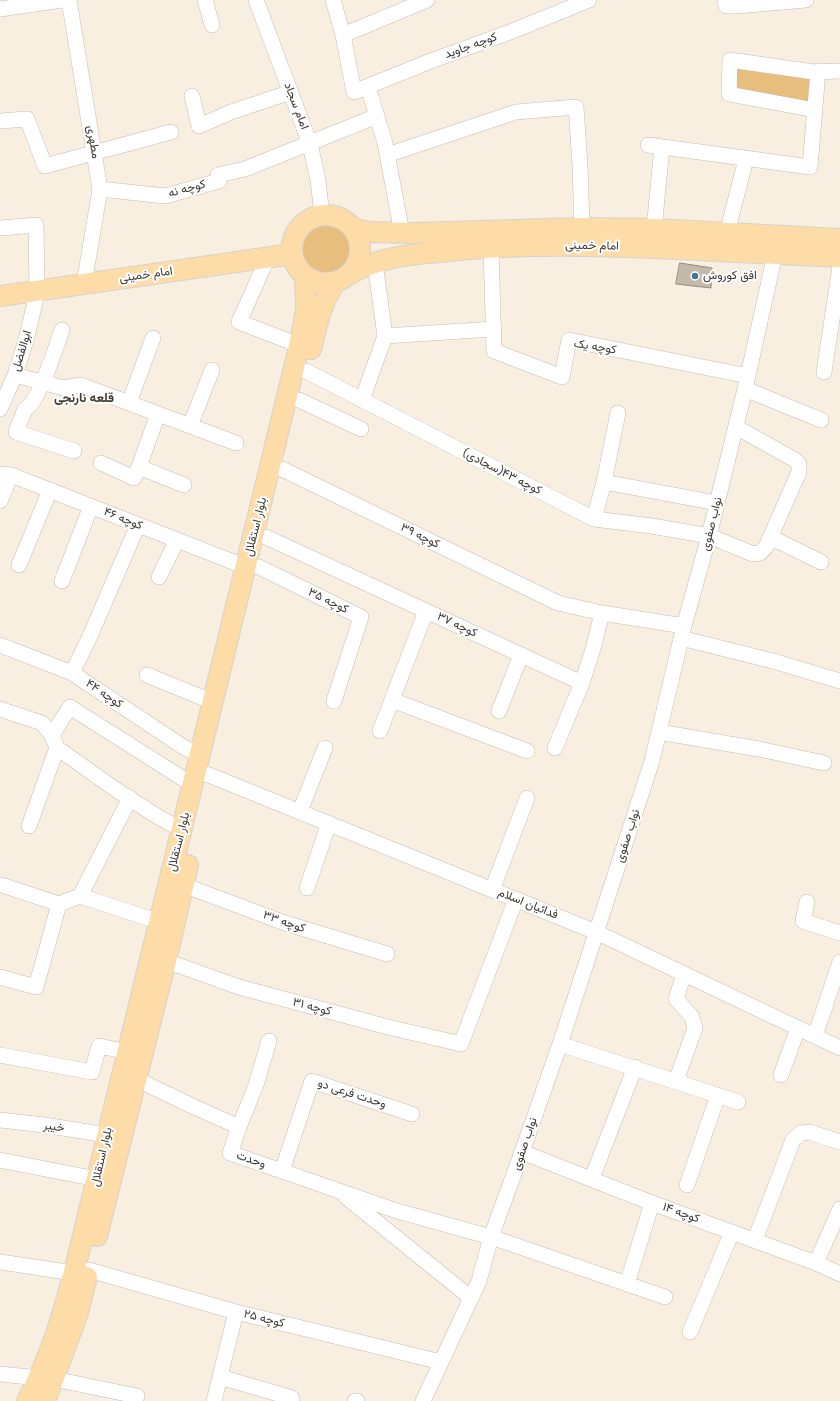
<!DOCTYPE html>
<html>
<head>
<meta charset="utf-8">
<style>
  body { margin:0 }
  canvas { display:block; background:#f9efe1 }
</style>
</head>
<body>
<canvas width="840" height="1401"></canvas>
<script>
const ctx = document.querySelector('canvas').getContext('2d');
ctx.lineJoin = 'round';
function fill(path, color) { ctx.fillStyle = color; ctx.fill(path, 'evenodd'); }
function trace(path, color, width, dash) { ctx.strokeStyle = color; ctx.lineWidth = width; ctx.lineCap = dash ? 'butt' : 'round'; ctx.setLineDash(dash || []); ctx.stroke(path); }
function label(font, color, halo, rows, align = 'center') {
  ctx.font = font + ' "DM Sans",Vazirmatn,sans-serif'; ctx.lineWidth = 4; ctx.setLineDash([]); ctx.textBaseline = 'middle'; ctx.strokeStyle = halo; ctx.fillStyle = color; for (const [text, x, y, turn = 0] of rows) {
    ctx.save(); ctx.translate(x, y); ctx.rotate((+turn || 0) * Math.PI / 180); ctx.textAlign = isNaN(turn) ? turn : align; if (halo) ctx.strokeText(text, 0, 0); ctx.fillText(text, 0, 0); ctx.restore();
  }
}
fill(new Path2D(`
  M730 60 814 72 815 110 729 94Z
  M298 251a27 27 0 1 1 54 0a27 27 0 1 1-54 0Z`), '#e7be7e');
const building = new Path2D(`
  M680 263 712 268 711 288 676 284Z`);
fill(building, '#c3baac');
trace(building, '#958c7f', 1);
const minor = new Path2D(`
  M69 0 100 189 84 284
  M205 0 212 25
  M256 0 310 144 318 180 322 215
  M333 0 343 35 354 92 428 62 510 32 589 0
  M725 0 726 6H736L806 0
  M0 9 62 0
  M343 35 427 0
  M368 87 385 143 402 233
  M192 96 199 126 231 112 291 92
  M815 110 729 94 730 60 814 72 840 71
  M0 121 27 119 45 166 171 132
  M648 145 810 167 818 71
  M387 155 516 112 576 107 580 165 582 228
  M100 189 165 196 219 181 218 175 245 169 377 116
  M654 229 662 147
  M727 233 746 159
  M491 248 494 351 562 377 569 340 748 376
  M268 257 239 322 299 345
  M62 330C56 346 39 403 25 409L16 432 74 451
  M385 336 494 329
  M306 371 594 519 652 526 709 536 753 554 760 553 766 547 799 472V464L795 460 736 427
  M824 372 840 267
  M15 375 64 388 81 385 236 443
  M745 389 821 420
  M299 400 361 429
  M362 400 385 336 375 263
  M129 403 153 338
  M0 409 15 375 26 340 34 307 37 291 36 225 1 228
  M158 414 139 467 184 485
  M190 426 212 370
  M101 463 134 478 139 467
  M282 469 558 603 602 613 684 626
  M0 474 11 475 246 567
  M604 482 717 503
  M0 501 11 475
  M594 519 604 482 618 413
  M266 537 582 683 593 649 602 613
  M770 537 821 562
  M19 565 50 490
  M259 567 361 617 334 701
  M159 577 177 540
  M62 581 91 506
  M681 638 773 661 840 681
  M0 645 72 673 182 746 200 756
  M72 673 90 636 138 525
  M147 675 213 702
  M392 700 527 751
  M0 709 42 723 52 735 57 748 115 789 155 815 182 830
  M499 711 521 655
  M380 731 426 611
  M659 732 759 749 824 763
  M52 735 70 707 193 785
  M555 748 582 683
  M197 771 209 775 596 932 840 1048
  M130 798 80 896 160 922
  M300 811 325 748
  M29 826 57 748
  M2 885 59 904
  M183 885 285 923 387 954
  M307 888 329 823
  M492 890 527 798
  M807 902 803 921 840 933
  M166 961 239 987 388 1027 461 1044 516 899
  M0 977 36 987 59 904 80 896
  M815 1036 840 962
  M560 1044 738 1102
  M0 1055 92 1072 99 1046 128 1052
  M781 1075 798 1028
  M136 1079 190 1105 239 1127 230 1153 397 1211 491 1237 665 1297
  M676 1081 695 1028 692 1017 676 999 684 974
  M0 1120 44 1125 107 1135
  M239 1127 256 1085 269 1041
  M522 1152 652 1203 816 1263 840 1274
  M0 1160 97 1179
  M282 1171 312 1081 412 1114
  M592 1178 635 1067
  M687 1185 718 1095
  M346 1197 471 1298
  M755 1240 793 1140 801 1133 809 1132 840 1142
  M0 1262 74 1273
  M816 1263 840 1209
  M89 1270 236 1312 441 1362
  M627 1284 652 1203
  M690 1332 732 1232
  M0 1374 39 1378
  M220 1377 292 1398
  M54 1379 137 1396
  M214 1401 236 1312
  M355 1401H357
  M423 1401 479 1281 491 1237 522 1152 560 1044 652 761 684 626 709 536 745 389 775 254`);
const major = new Path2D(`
  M292 249a34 34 0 1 1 68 0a34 34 0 1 1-68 0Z
  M352 227 359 230 370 232 414 233 582 228 654 229 840 239
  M348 275C380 256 414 254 450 251 526 243 601 246 677 249 731 252 786 254 840 257
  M0 296 292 254
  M311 349C317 326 321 302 336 282
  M97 1236 166 961 188 865
  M27 1401C51 1357 65 1308 77 1260L298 351 306 311 305 276
  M44 1401 49 1391 77 1316 87 1277`);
trace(minor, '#c5bcae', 16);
trace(major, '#d4d3d2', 22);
trace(minor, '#fff', 15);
trace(major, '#fddca7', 20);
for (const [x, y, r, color] of [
  [695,276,4,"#3e7891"]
]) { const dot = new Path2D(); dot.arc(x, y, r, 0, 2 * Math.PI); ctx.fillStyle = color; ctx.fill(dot); trace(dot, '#fff', 1.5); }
label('12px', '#3c3832', '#fff', [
  ["کوچه جاوید",471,46,-20],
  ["امام سجاد",296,106,69],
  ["مطهری",93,142,81],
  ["کوچه نه",187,189,-15],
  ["امام خمینی",592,246,1],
  ["امام خمینی",146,275,-8],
  ["کوچه یک",595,347,9],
  ["ابوالفضل",22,351,-73],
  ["کوچه ۴۳(سجادی)",502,472,27],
  ["کوچه ۴۶",123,519,22],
  ["نواب صفوی",712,524,-76],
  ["بلوار استقلال",256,527,-76],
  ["کوچه ۳۹",420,536,26],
  ["کوچه ۳۵",328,601,26],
  ["کوچه ۳۷",457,625,25],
  ["کوچه ۴۴",104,694,34],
  ["نواب صفوی",628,836,-72],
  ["بلوار استقلال",179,842,-76],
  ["فدائیان اسلام",528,904,22],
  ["کوچه ۳۳",284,922,19],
  ["کوچه ۳۱",312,1007,15],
  ["وحدت فرعی دو",352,1094,18],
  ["خیبر",54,1127,8],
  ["نواب صفوی",525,1144,-71],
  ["بلوار استقلال",102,1157,-77],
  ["وحدت",251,1160,19],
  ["کوچه ۱۴",681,1213,20],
  ["کوچه ۲۵",264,1319,14]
]);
label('12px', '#3c3832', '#fff', [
  ["افق کوروش",703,276]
], 'left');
label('bold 13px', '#433c30', '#fff', [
  ["قلعه نارنجی",84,399]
]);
</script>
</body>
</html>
